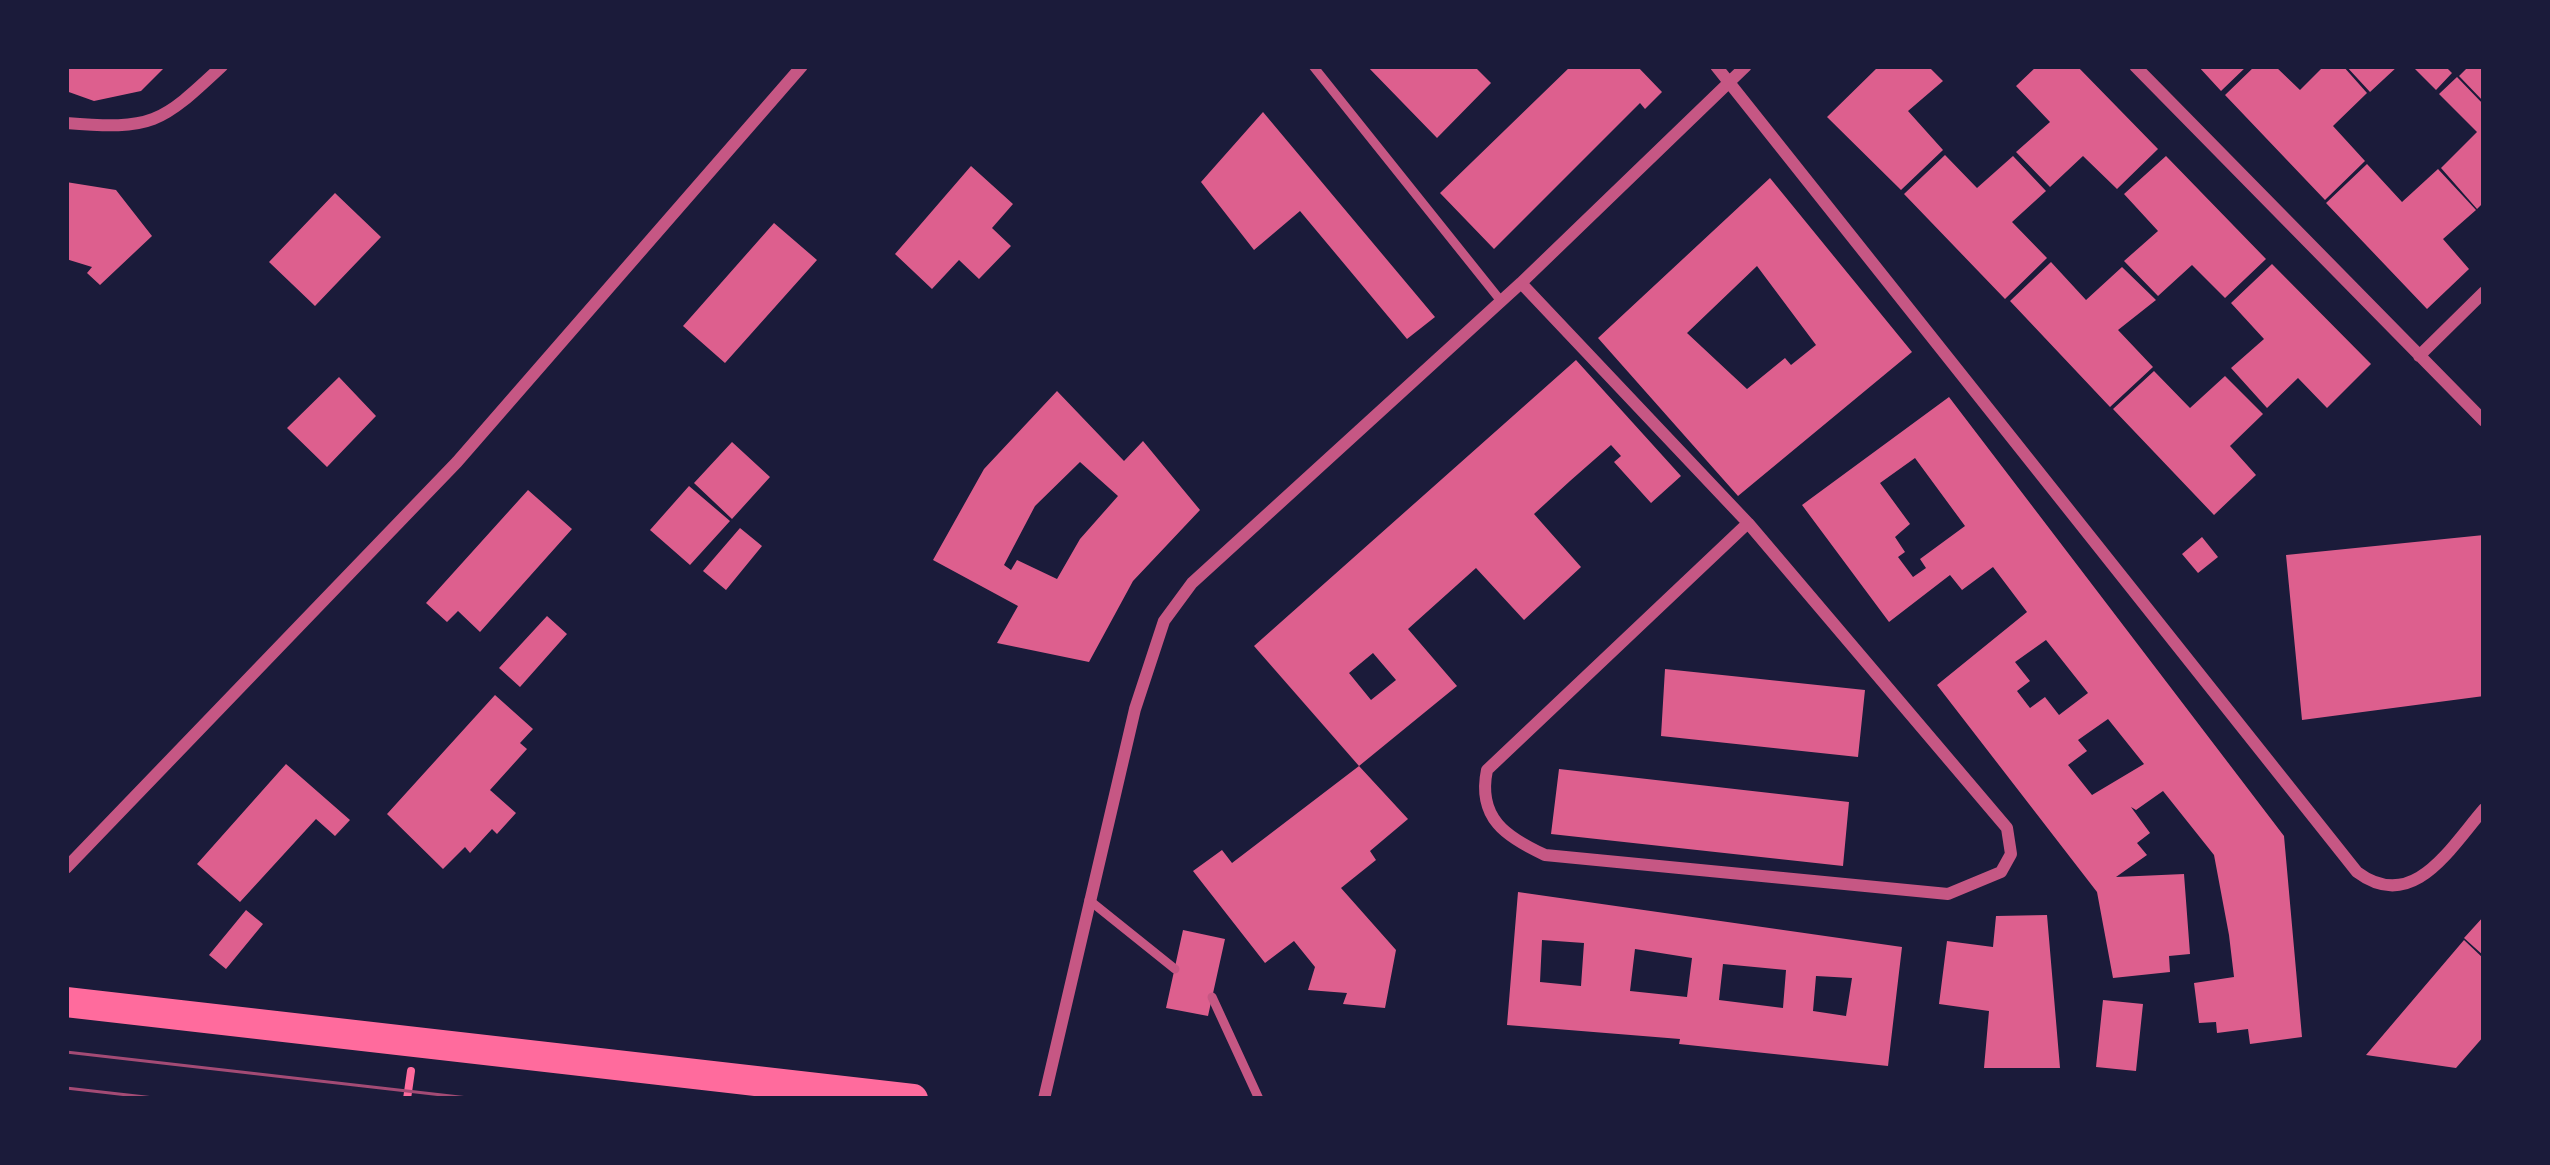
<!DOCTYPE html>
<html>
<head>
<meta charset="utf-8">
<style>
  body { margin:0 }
  #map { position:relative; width:2550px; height:1165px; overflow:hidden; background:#1b1b3a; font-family:"PT Sans Narrow",sans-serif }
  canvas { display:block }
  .frame { position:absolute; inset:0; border:69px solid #1b1b3a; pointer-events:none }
</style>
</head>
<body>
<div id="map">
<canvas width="2550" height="1165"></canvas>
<div class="frame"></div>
</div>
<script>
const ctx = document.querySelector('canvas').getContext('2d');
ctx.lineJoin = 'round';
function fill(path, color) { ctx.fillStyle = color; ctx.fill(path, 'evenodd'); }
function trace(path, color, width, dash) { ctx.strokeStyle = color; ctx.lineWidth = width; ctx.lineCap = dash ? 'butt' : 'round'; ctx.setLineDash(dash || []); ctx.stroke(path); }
fill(new Path2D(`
  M66 66H166L141 91 94 101 66 91Z
  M1367 66H1474L1491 83 1437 138Z
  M1571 66H1637L1662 92 1645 109 1640 103 1494 249 1440 193Z
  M1879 66H1928L1943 81 1908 111 1943 150 1901 190 1827 117Z
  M2037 66H2077L2158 149 2117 189 2083 156 2050 187 2016 152 2050 122 2016 86Z
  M2198 66H2247L2221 91Z
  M2255 66H2275L2300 90 2324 66H2343L2367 93 2333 126 2365 161 2325 200 2225 95Z
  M2346 66H2398L2370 92Z
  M2412 66H2445L2452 73 2436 90Z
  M2469 66H2484V102L2459 76Z
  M2457 77 2484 105V202L2477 209 2441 168 2477 132 2439 94Z
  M1263 112 1435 317 1407 339 1300 211 1254 250 1201 182Z
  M1945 155 1977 188 2013 156 2046 191 2012 222 2047 258 2005 299 1904 194Z
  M2166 156 2266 259 2225 298 2192 265 2158 296 2124 261 2158 231 2124 194Z
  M2367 164 2402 202 2438 169 2476 210 2443 239 2469 269 2427 309 2326 203Z
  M971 166 1013 204 992 228 1011 246 979 279 959 260 932 289 895 254Z
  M1770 178 1912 352 1738 496 1598 338ZM1757 266 1816 345 1791 365 1785 358 1747 389 1687 333Z
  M66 182 116 190 152 236 100 285 87 273 92 267 66 259Z
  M335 193 381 237 315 306 269 262Z
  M774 223 817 260 725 363 683 326Z
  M2051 262 2086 300 2122 267 2156 300 2118 330 2153 367 2110 407 2010 301Z
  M2272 264 2371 364 2327 408 2298 378 2267 408 2231 368 2264 339 2231 303Z
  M1576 360 1681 476 1651 503 1614 462 1621 456 1611 445 1570 481 1534 514 1581 567 1524 620 1476 568 1408 629 1457 686 1359 766 1254 646ZM1373 653 1396 680 1371 700 1349 673Z
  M2154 371 2190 408 2225 376 2263 414 2230 446 2256 475 2214 515 2113 409Z
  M339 377 376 416 327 467 287 428Z
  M1057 391 1124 461 1143 441 1200 510 1133 581 1089 662 997 643 1018 606 933 560 984 469ZM1080 462 1118 496 1080 539 1057 579 1017 560 1011 570 1004 565 1035 506Z
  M1949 397 2284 836 2302 1037 2250 1044 2248 1029 2217 1033 2216 1022 2199 1023 2194 983 2234 977 2229 935 2214 855 2163 791 2136 810 2131 807 2150 833 2137 843 2147 855 2116 877 2184 874 2190 954 2169 956 2170 972 2113 978 2097 892 1937 685 2027 612 1993 567 1962 590 1950 575 1889 622 1802 505ZM1915 458 1965 526 1920 559 1926 568 1913 577 1898 557 1905 552 1895 537 1910 524 1880 483ZM2046 640 2088 693 2059 715 2045 697 2030 708 2017 691 2030 681 2015 662ZM2108 719 2144 764 2092 795 2068 765 2087 751 2078 740Z
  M732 442 770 477 732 519 694 483Z
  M689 486 730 521 690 565 650 530Z
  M528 490 572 529 480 632 458 611 447 622 426 603Z
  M740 528 762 546 726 590 703 571Z
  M2484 535V696L2302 720 2286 555Z
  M2202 537 2218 557 2198 573 2182 554Z
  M547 616 567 634 520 687 499 668Z
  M1665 669 1865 690 1858 757 1661 736Z
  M495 695 533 729 520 743 527 749 490 790 516 813 497 834 492 829 470 853 465 847 443 869 387 814Z
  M286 764 350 820 335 836 316 819 240 902 197 864Z
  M1359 766 1408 819 1370 851 1376 860 1341 888 1396 950 1385 1008 1343 1004 1347 993 1308 990 1315 967 1294 941 1265 963 1193 871 1222 850 1232 863Z
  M1559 769 1849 802 1843 866 1551 834Z
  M1518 892 1902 947 1888 1066 1679 1044 1680 1039 1507 1025ZM1542 940 1584 943 1581 986 1540 982ZM1635 949 1692 958 1687 997 1630 991ZM1723 964 1786 970 1783 1008 1719 1000ZM1816 976 1852 978 1846 1016 1813 1011Z
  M246 910 263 924 226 969 209 955Z
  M2047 915 2060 1068H1984L1989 1011 1939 1004 1947 941 1993 947 1996 916Z
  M2484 916V956L2464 938Z
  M1183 930 1225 939 1208 1016 1166 1008Z
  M2464 940 2484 959V1036L2456 1068 2366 1055Z
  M2103 1000 2143 1004 2136 1071 2096 1067Z`), '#dd5f8e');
trace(new Path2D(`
  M407 1099 411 1071`), '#ff6b9d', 8);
trace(new Path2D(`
  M1313 66 1501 301
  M1089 900 1175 969
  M1212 997 1259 1099`), '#c65784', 9);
trace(new Path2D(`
  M1716 66 2357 872C2413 914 2450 848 2484 809
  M2135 66 2484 421
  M66 123C153 130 160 124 222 66
  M1521 283 1748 523 2007 828 2011 854 2001 872 1948 894 1545 855C1506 837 1477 818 1487 770L1748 523
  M2419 356 2484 292
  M66 868 457 462 802 66
  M1044 1099 1135 709 1164 621 1192 583 1521 283 1746 66`), '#c65784', 12);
trace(new Path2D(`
  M66 1002 913 1099`), '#ff6b9d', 30);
trace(new Path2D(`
  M66 1052 477 1099
  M66 1088 163 1099`), '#a44b75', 3);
</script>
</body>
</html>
